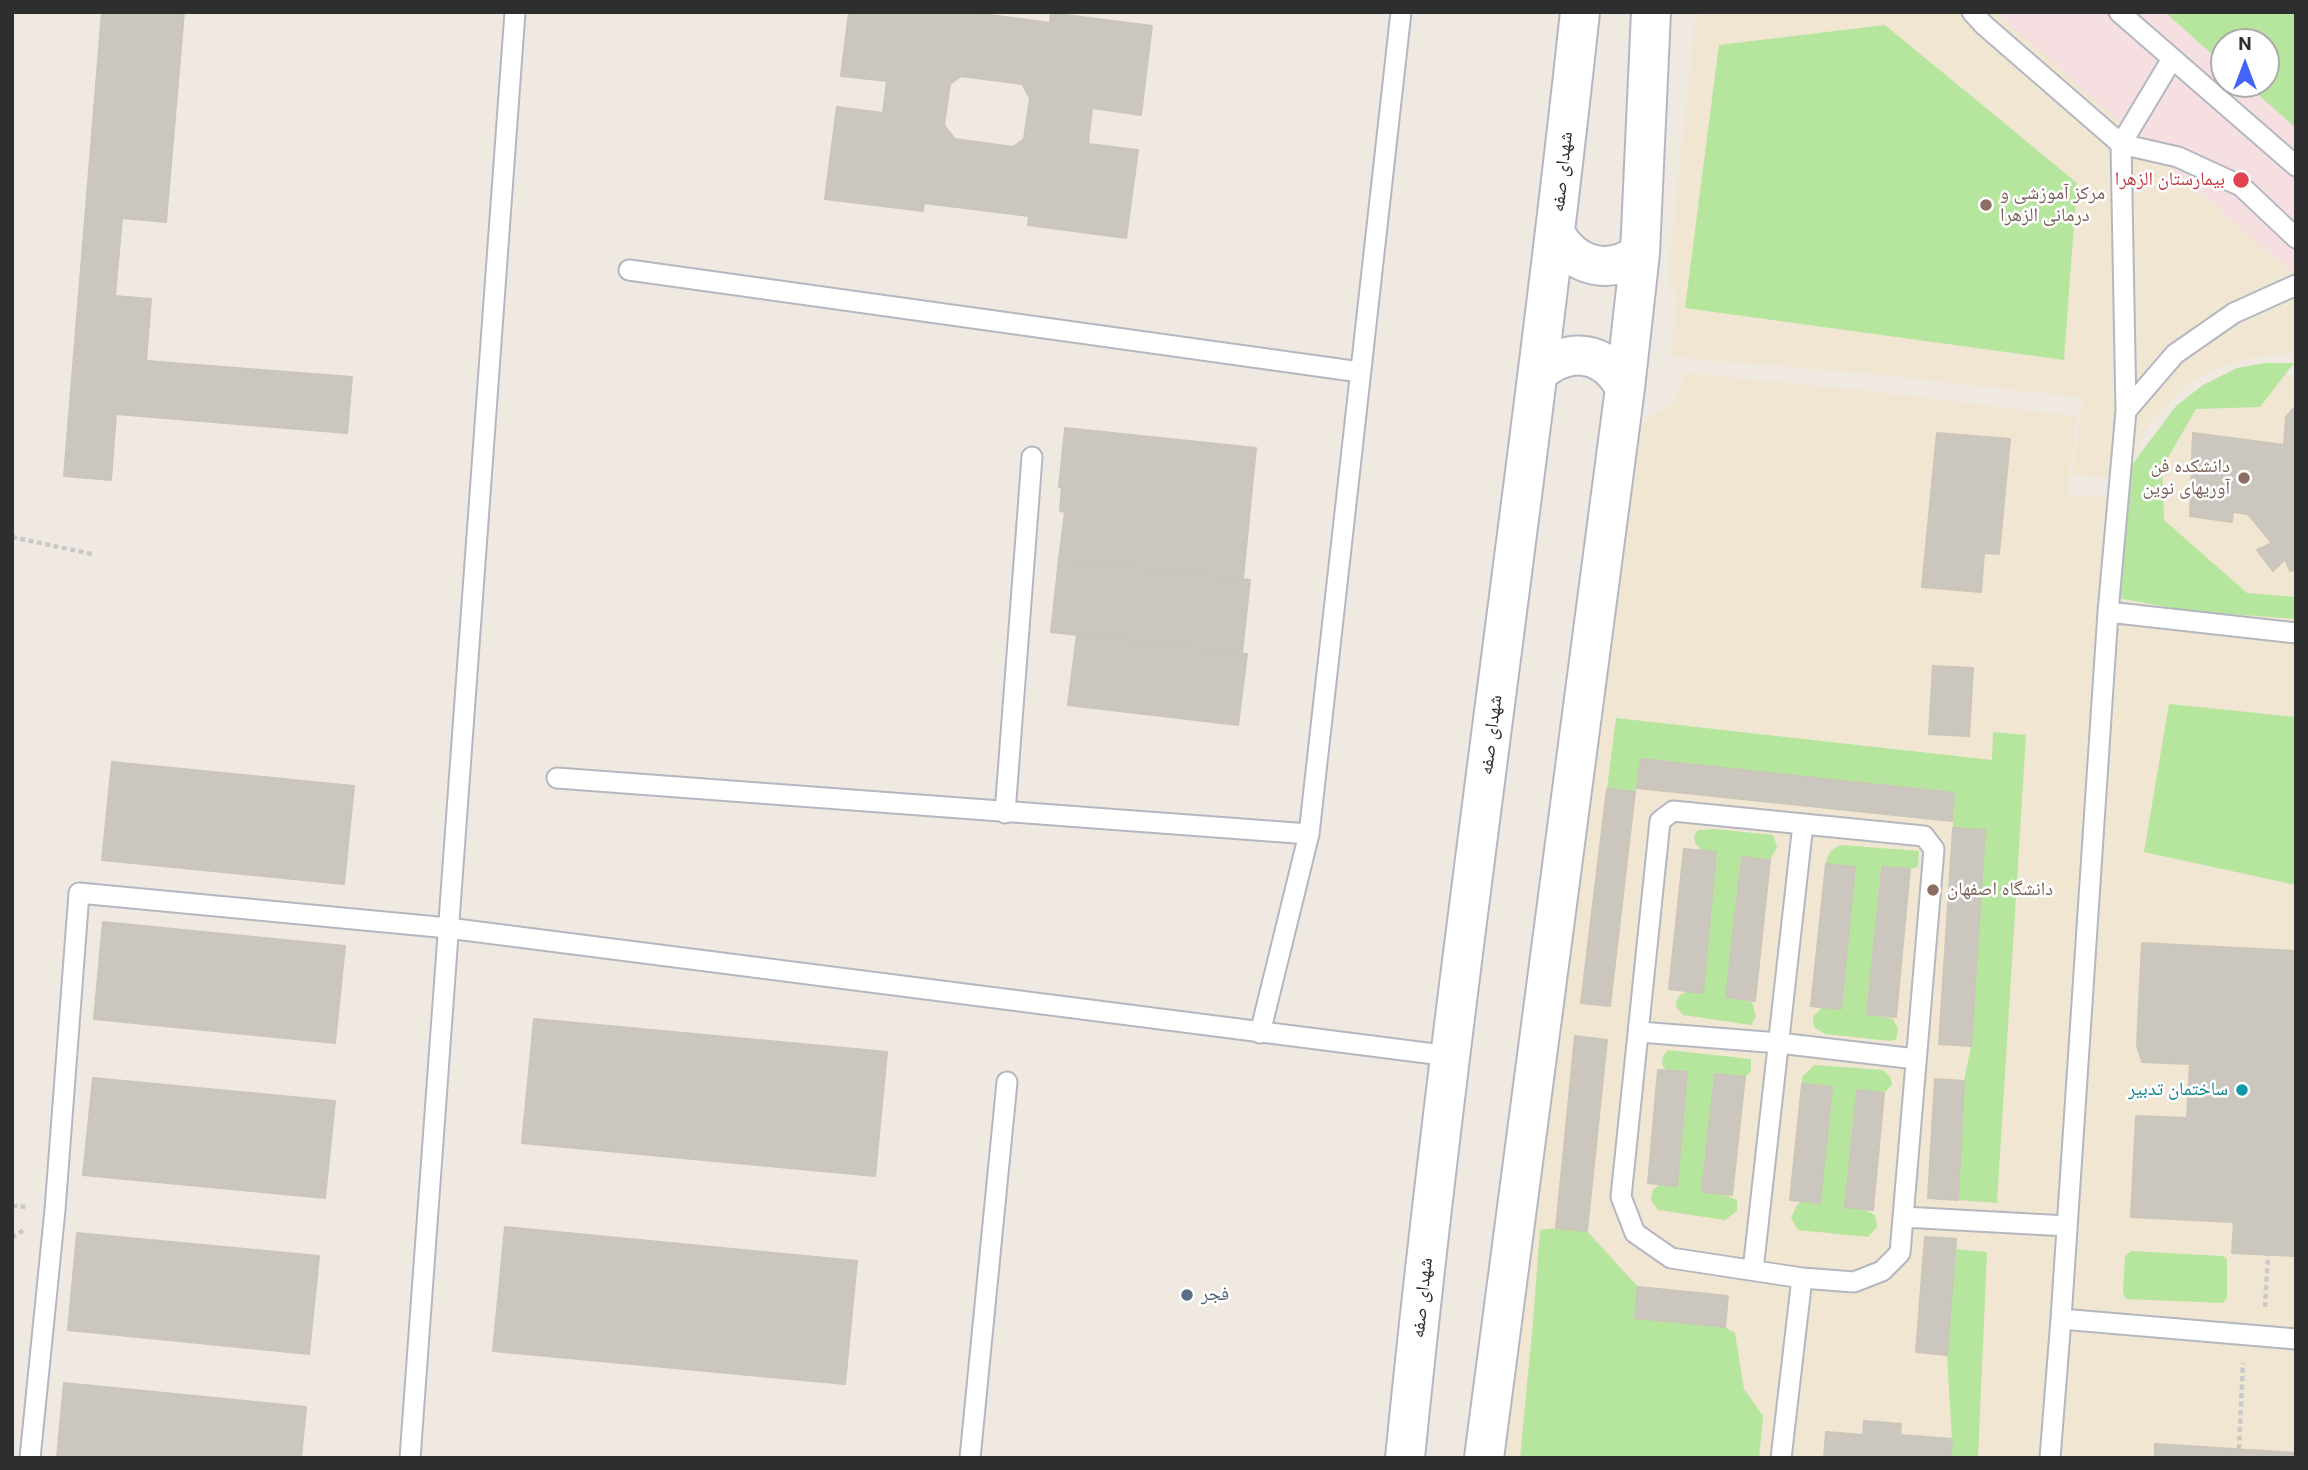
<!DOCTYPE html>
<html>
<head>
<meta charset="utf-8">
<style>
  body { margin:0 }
  #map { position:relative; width:2308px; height:1470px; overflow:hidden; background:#efe9e1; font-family:Roboto,sans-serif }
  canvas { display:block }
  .frame { position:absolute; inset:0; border:14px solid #2e2e2e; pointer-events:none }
  .north { position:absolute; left:2210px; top:28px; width:70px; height:70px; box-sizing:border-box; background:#fff; border:2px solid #ababab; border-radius:50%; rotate:0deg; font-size:19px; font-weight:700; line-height:28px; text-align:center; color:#2e2e2e }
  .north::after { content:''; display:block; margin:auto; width:24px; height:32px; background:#4264fb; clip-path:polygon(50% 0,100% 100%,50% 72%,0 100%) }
</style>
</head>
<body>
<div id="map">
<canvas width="2308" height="1470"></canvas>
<div class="frame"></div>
<div class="north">N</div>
</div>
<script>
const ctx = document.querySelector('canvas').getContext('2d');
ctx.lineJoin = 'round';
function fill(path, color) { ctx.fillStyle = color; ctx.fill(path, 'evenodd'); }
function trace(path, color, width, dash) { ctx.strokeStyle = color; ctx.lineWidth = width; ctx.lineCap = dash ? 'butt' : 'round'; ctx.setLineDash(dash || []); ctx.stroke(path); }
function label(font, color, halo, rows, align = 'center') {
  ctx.font = font + ' Roboto,"Noto Naskh Arabic",sans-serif'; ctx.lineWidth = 5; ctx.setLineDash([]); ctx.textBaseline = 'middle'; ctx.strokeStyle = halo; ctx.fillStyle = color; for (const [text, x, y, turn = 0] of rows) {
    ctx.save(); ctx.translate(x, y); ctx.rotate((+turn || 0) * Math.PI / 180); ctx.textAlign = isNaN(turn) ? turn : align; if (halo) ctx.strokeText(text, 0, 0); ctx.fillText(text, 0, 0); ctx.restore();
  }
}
fill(new Path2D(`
  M1701 12H2296V355L2284 354 2251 358 2209 371 2184 387 2146 428 2125 480 2072 475 2083 398 1874 374 1671 357 1677 291H1671L1669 264 1695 22ZM2224 42H2266V84H2224Z
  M1684 373 1851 389 2077 416 2067 494 2121 499 2166 423 2268 374 2296 375V1458H1505L1519 1308 1623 439 1676 400Z`), '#f0e6d1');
fill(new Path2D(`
  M1996 12H2296V277L2009 24ZM2224 42H2266V84H2224Z`), '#f5dfe0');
fill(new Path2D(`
  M2165 12H2296V128L2246 84H2266V42H2224V65Z
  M1885 25 2077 183 2064 360 1685 308 1719 45Z
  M2265 363H2294L2260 407 2196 409 2162 468 2164 520 2247 593 2296 597V619L2189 611 2113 597 2128 470 2176 406 2203 385 2237 368Z
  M2169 704 2296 717V885L2144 852Z
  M1616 718 1992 760 1993 732 2026 735 1997 1203 1958 1200 1964 1081 1971 1046 1985 831 1953 828 1954 793 1641 759 1637 788 1635 792 1607 789Z
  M1715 829 1773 835 1777 847 1770 860 1742 858 1726 997 1752 1002 1756 1016 1751 1025 1683 1015 1676 1007C1677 989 1689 992 1703 992L1702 851 1695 843 1694 837 1698 830Z
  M1841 845 1919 851 1918 867 1910 869 1881 867 1867 1013 1893 1019 1898 1029 1896 1040 1890 1041 1825 1034 1814 1027 1813 1017 1822 1007 1841 1009 1855 867 1826 864C1827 853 1832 849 1841 845Z
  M1668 1050 1751 1059V1071L1745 1077 1720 1193 1737 1200V1211L1725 1220 1658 1210 1651 1200 1653 1190 1659 1185H1677L1687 1073 1667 1071 1662 1065 1663 1056Z
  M1814 1065 1883 1070 1891 1078 1892 1085 1884 1093 1856 1091 1845 1206 1863 1209 1875 1215 1877 1227 1868 1237 1798 1230 1791 1218 1797 1205 1803 1201 1820 1202 1832 1087 1802 1084V1077Z
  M1556 1228 1587 1231 1638 1287 1636 1318 1725 1327 1735 1333 1744 1389 1763 1416 1759 1458H1520L1533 1322 1540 1230Z
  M1955 1249 1987 1252 1978 1458H1951L1952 1439 1947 1355Z
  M2132 1251 2223 1256 2227 1259V1298L2223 1303 2126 1299 2123 1293 2125 1256Z`), '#b6e59e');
const building = new Path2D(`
  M102 12H184L166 222 122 218 115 296 151 299 146 361 352 377 347 433 116 414 111 480 64 476Z
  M849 12H968L1050 23 1051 13 1152 26 1141 115 1092 108 1088 144 1138 150 1126 238 1028 225 1029 216 924 203 923 211 825 199 837 107 883 113 887 81 841 76ZM961 76 1022 84 1030 98 1024 139 1013 147 955 139 944 125 950 84Z
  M2296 406V570L2290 571 2285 559 2273 571 2257 550 2272 543 2248 514 2233 512 2232 522 2190 516 2193 433 2284 445 2286 417Z
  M1065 428 1256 448 1243 579 1059 559 1065 512 1060 511 1062 487H1059Z
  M1937 433 2010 439 1999 554 1984 553 1981 592 1922 587Z
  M1059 559 1250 580 1242 653 1051 632Z
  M1077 634 1247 654 1238 725 1068 705Z
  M1933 666 1973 668 1969 736 1929 734Z
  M1641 759 1954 793 1952 821 1637 788Z
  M112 762 354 786 344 884 102 860Z
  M1607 789 1635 792 1610 1006 1581 1003Z
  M1953 828 1985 830 1971 1046 1939 1044Z
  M1684 849 1716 852 1703 993 1669 989Z
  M1742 857 1770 860 1755 1001 1726 997Z
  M1826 864 1855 867 1841 1009 1811 1006Z
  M1882 867 1910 869 1896 1017 1867 1014Z
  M103 922 345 946 335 1043 94 1019Z
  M2142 943 2296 951V1256L2232 1253 2234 1222 2131 1217 2136 1116 2187 1118 2190 1064 2142 1062 2137 1045Z
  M534 1019 887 1052 875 1176 522 1143Z
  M1575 1036 1607 1040 1587 1231 1556 1228Z
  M1658 1070 1687 1072 1677 1186 1648 1183Z
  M1715 1074 1745 1077 1732 1195 1702 1192Z
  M93 1078 335 1101 325 1198 83 1175Z
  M1935 1079 1964 1081 1958 1200 1928 1198Z
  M1802 1084 1832 1087 1820 1203 1790 1200Z
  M1857 1090 1884 1093 1873 1210 1845 1207Z
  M505 1227 857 1261 845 1384 493 1351Z
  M77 1233 319 1256 309 1354 68 1330Z
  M1925 1237 1956 1239 1947 1355 1916 1352Z
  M1638 1287 1728 1296 1725 1327 1635 1318Z
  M64 1383 306 1407 301 1458H57Z
  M1864 1421 1901 1424 1900 1435 1952 1439 1951 1458H1824L1826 1432 1863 1435Z
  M2155 1444 2296 1453V1458H2155Z`);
fill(building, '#cbc7bf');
trace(building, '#cbc5ba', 2);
const service = new Path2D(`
  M1972 12 1984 25 2121 144 2178 157 2241 186 2296 238
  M2119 12 2296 166
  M629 270 1360 372
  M2126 411 2175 354 2234 313 2296 285
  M2108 612 2296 633
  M557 778 1309 834
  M1673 811 1924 836 1934 849 1900 1253 1882 1271 1854 1282 1802 1278 1671 1258 1635 1233 1621 1197 1660 821Z
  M1005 813 1032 457
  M1640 1032 1779 1043 1916 1059
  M1260 1033 1309 834 1401 12
  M1903 1217 2067 1226
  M1753 1270 1803 824
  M2061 1319 2296 1339
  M30 1458 55 1210 79 893 448 928 1450 1056
  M410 1458 515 12
  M970 1458 1007 1082
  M1781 1458 1802 1278
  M2050 1458 2061 1319 2108 612 2126 411 2121 144 2172 59`);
const secondary = new Path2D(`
  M1556 235C1575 267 1609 276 1640 253
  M1538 373C1569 346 1605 350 1625 388
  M1405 1458C1453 975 1528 495 1580 12
  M1484 1458 1625 388 1640 253 1651 12`);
trace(service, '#b4b7c1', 23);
trace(secondary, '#b4b7c1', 42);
trace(new Path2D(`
  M12 537 92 554
  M12 1206 29 1207
  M12 1238 25 1229
  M2265 1307 2268 1255
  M2239 1449 2243 1363`), '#c9c9c9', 4.5, [5, 3.5]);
trace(service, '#fff', 19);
trace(secondary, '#fff', 38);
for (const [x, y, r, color] of [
  [2241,180,9,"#e0444e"],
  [1986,205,7,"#8d6e63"],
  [2244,478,7,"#8d6e63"],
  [1933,890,7,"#8d6e63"],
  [2242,1090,7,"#0f9aa8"],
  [1187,1295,7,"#5c6f8a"]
]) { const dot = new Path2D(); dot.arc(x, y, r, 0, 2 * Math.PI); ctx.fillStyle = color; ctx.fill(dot); trace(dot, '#fff', 2.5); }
label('19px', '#2e2e2e', '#fff', [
  ["شهدای صفه",1563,172,-84],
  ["شهدای صفه",1492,735,-83],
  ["شهدای صفه",1423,1298,-84]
]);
label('19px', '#be3a42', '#fff', [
  ["بیمارستان الزهرا",2225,180]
], 'right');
label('19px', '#785e54', '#fff', [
  ["مرکز آموزشی و",2000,194],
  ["درمانی الزهرا",2000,216],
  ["دانشکده فن",2230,467,"right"],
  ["آوریهای نوین",2230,489,"right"],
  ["دانشگاه اصفهان",1947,890]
], 'left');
label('19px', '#0d838f', '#fff', [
  ["ساختمان تدبیر",2228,1090]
], 'right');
label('19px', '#4e5e75', '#fff', [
  ["فجر",1201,1295]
], 'left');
</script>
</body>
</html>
